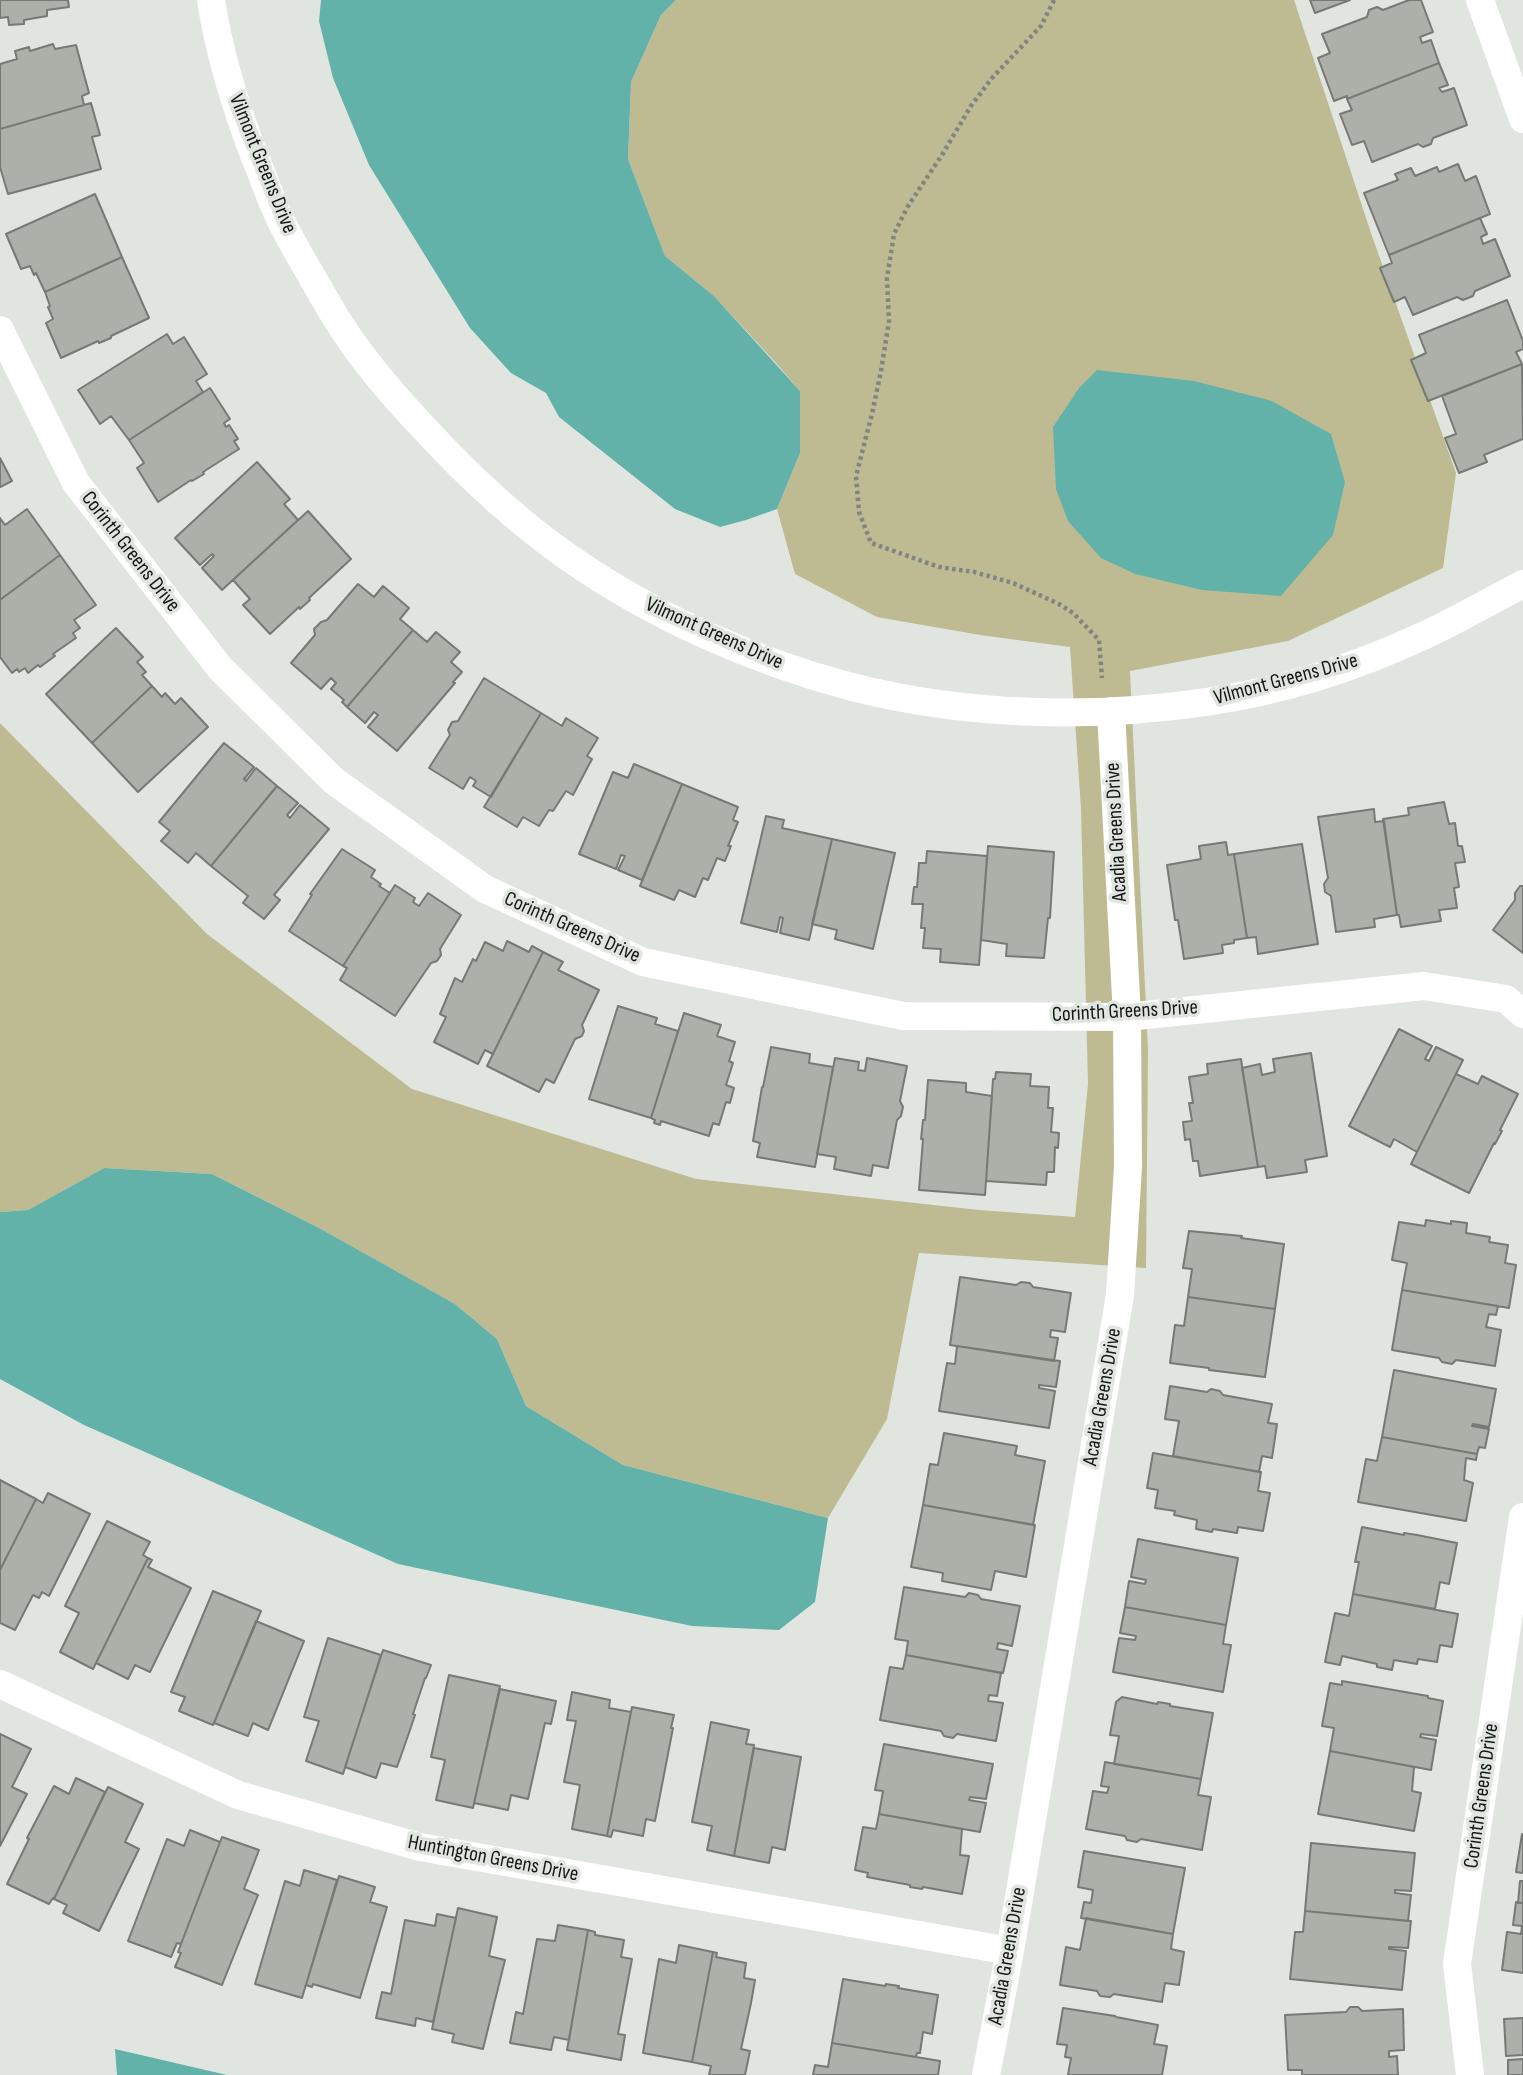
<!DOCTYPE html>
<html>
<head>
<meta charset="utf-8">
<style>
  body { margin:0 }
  canvas { display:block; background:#e0e5e0 }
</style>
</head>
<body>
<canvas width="1523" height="2075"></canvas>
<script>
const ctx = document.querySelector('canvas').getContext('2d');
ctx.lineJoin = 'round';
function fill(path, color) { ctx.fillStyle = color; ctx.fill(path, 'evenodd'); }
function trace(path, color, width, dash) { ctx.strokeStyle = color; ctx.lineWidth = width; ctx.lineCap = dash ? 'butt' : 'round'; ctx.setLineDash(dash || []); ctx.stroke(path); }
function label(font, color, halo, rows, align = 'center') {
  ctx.font = font + ' "Sofia Sans Condensed",sans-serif'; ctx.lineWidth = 7; ctx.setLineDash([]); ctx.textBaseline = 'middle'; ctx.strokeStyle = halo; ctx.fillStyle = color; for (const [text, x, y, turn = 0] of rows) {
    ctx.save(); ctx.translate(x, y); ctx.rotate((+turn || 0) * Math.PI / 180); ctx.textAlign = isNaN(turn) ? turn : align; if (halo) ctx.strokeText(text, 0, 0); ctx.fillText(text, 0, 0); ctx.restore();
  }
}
fill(new Path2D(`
  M676 0H1294L1372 236 1456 473 1443 568 1288 641 1130 671 1148 1050 1146 1268 919 1253 887 1419 828 1518 623 1465 526 1406 497 1339 455 1304 321 1229 212 1174 104 1168 28 1210 0 1212V723L207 934 412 1089 696 1179 979 1210 1075 1217 1088 1084 1081 809 1070 647 980 635 877 617 795 574 777 509 800 453V391L776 363 714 296 665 256 628 159 631 82 661 15Z`), '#bebb92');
fill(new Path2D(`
  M321 0H676L661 15 631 82 628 159 665 256 714 296 800 391V453L777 509 746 520 720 527 675 509 559 417 546 393 511 373 470 328 369 165 333 78 319 21Z
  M1097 370 1194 381 1272 401 1331 434 1345 482 1333 535 1281 596 1202 590 1135 574 1101 558 1068 521 1056 489 1053 427 1079 388Z
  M104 1168 212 1174 321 1229 455 1304 497 1339 526 1406 623 1465 828 1518 815 1602 779 1630 692 1626 398 1564 84 1425 0 1379V1212L28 1210Z
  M115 2049 227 2075H117Z`), '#63b2aa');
const building = new Path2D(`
  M0 0H68L69 7 47 10V16L24 20V24L9 25 8 17 0 18Z
  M1310 0H1350L1315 13Z
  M1409 0H1421L1433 32 1420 37 1422 43 1431 40 1439 63 1347 99V96L1334 101 1318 58 1330 53 1322 34 1367 17 1369 10 1377 7 1383 10Z
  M53 44 55 49 76 45 89 93 82 96 84 105 0 129V64L17 59 15 51 29 47 30 51Z
  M1439 63 1448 85 1439 88 1442 92 1454 88 1467 125 1433 138 1431 144 1423 147 1418 144 1372 162 1364 141 1352 145 1340 114 1352 110 1347 99Z
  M91 103 100 135 92 137 101 169 8 194 0 167V129Z
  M1458 164 1465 181 1476 176 1490 214 1389 255 1364 193 1398 180 1395 174 1411 168 1415 176 1437 167 1439 172Z
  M95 194 122 257 45 292 36 273 34 275 30 266 21 269 6 234Z
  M1480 218 1487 234 1481 237 1483 244 1495 239 1510 276 1475 291 1473 296 1463 300 1457 297 1413 315 1405 297 1394 302 1380 268 1392 263 1389 255Z
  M122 257 149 318 111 336V338L99 343 98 341 61 358 46 323 53 319 48 307 50 306 45 292Z
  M1507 300 1523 341V349L1516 352 1522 364 1428 401 1411 360 1426 353 1419 335Z
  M167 334 173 344 184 337 207 374 196 381 203 392 129 440 111 416 100 424 78 390Z
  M1522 364 1523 439 1484 455 1487 462 1459 473 1445 438 1456 434 1442 396Z
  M210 388 230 419 224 423 226 427 229 425 238 439 234 441 239 449 203 472 204 474 192 481 191 480 158 502 137 468 144 463 129 440Z
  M0 458 12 481 0 487Z
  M257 462 290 499 284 504 298 520 222 590 202 568 214 556 212 554 200 565 175 538Z
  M27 509 60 555 0 600V518L5 525Z
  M308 511 351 559 309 598 310 600 300 609 299 607 270 634 243 605 250 599 233 580Z
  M60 555 96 605 74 620 80 628 73 633 76 638 53 654 55 656 40 667 38 665 28 673 25 668 19 672 17 669 12 673 0 657V600Z
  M358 584 374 597 383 586 409 608 400 619 413 630 347 707 342 702 344 700 331 689 336 683 331 678 321 689 291 663 315 635 314 629 321 622 327 620Z
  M116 628 143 657 137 662 146 672 142 675 152 686 92 743 46 694Z
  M413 630 427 642 436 632 460 652 451 662 462 672 453 682 455 683 397 751 368 727 378 715 374 712 365 723 347 707Z
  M484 678 541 713 491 797 473 786 476 781 470 777 463 789 429 768 450 735 448 730 452 722 458 721Z
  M152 686 162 697 165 693 175 704 181 698 208 727 138 792 92 743Z
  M541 713 562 726 566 718 598 738 587 756 592 759 573 795 566 791 553 811 549 810 539 826 523 817 517 827 484 807Z
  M224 743 254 767 244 779 246 781 256 768 277 786 211 866 196 853 188 863 161 841 170 831 159 822Z
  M634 764 682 784 642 880 618 870 625 856 621 855 616 869 579 854 613 772 628 778Z
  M682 784 738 807 733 820 738 822 728 846H731L725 861 717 858 708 880 703 878 695 897 679 890 674 900 640 886Z
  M277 786 298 803 287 815 290 818 300 805 329 829 274 895 280 900 264 919 243 903 248 896 211 866Z
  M1444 802 1449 824 1455 823 1458 846H1462L1465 862 1455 863 1459 887 1454 888 1457 908 1439 910 1441 921 1401 927 1399 915H1397L1383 819 1409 815 1408 808Z
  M1374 809 1375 822 1384 821 1397 915 1374 919 1375 927 1336 932 1331 896 1325 892 1324 884 1328 878 1318 817Z
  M766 816 784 820 782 828 832 839 809 940 780 933 783 918 780 917 777 932 741 923Z
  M832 839 895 853 873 949 835 939 837 930 812 924Z
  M1226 842 1228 855 1234 854 1247 938 1234 940V943L1222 945 1223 953 1184 959 1178 920H1175L1167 865 1201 859 1199 846Z
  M1302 844 1318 944 1258 954 1256 937 1247 938 1234 854Z
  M988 846 1054 852 1050 918H1048L1044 958 1006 956 1007 944 981 940Z
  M342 849 375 870 371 877 381 884 379 886 390 893 343 966 289 931 312 895 310 894Z
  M927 851 987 856 979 965 940 962 941 949 923 948 925 928H921L923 904H912L914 887H917L919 863H926Z
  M395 885 415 898 413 902 419 906 428 893 461 915 440 949 441 955 437 961 431 963 395 1016 340 980 347 968 343 966Z
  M1520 886H1523V953L1493 930 1515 900V893Z
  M507 941 529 952 532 946 543 952 493 1054 485 1050 478 1064 434 1042 446 1017 440 1014 455 978 462 982 473 959 476 961 485 942 503 951Z
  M543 952 563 962 558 970 599 990 582 1025 584 1031 582 1036 575 1039 554 1083 546 1079 539 1092 487 1066Z
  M618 1006 657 1018 655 1024 678 1031 651 1118 589 1099Z
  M684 1013 721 1025 717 1036 735 1042 729 1061 733 1063 726 1085 734 1088 730 1103 726 1102 719 1125 713 1123 709 1136 661 1121 660 1125 654 1123 655 1120 651 1118Z
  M1399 1029 1432 1046 1425 1059 1429 1061 1436 1047 1463 1060 1417 1152 1394 1139 1390 1147 1349 1126Z
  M771 1047 810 1054 809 1063 833 1067 815 1167 757 1157 760 1143 753 1141 762 1087H763Z
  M1311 1053 1327 1156 1305 1160 1307 1172 1267 1178 1265 1166 1258 1167 1242 1068 1260 1064 1262 1075 1275 1072 1273 1059Z
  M835 1058 859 1062 858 1070 865 1071 867 1058 907 1066 900 1101 903 1107 901 1116 897 1120 888 1168 873 1165 871 1176 834 1169 836 1157 817 1154Z
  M1241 1059 1258 1167 1200 1176 1198 1161H1193L1190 1139 1185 1140 1183 1122 1192 1121 1189 1103H1193L1189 1077 1208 1074 1207 1064Z
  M996 1072 1031 1074 1030 1086 1049 1087 1048 1108H1053L1051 1132 1059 1133 1058 1148 1055 1147 1054 1172H1047L1046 1185 986 1181 993 1079H995Z
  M1456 1074 1478 1084 1482 1076 1518 1094 1500 1130 1502 1131 1495 1144 1494 1143 1469 1193 1411 1164Z
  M928 1080 966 1083V1092L992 1096 985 1195 919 1190 923 1139H921L923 1120H925Z
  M1426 1220 1451 1224V1221L1467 1223 1466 1233 1490 1237 1489 1242 1508 1245 1505 1263 1516 1265 1509 1308 1402 1290 1407 1263 1392 1260 1399 1222 1425 1226Z
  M1189 1231 1242 1236 1241 1238 1284 1244 1275 1309 1188 1297 1192 1269 1183 1268Z
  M960 1277 1016 1285 1021 1282 1030 1283 1033 1287 1071 1293 1065 1332 1051 1330 1050 1337 1058 1338 1054 1361 950 1345Z
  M1402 1290 1498 1306 1496 1315 1489 1314 1486 1327 1501 1330 1495 1366 1456 1360 1452 1364 1442 1362 1439 1358 1392 1350Z
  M1188 1297 1275 1309 1265 1377 1209 1370V1368L1170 1363 1175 1325 1184 1326Z
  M957 1346 1060 1361 1056 1387 1039 1385V1388L1055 1391 1049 1428 939 1411 947 1363 955 1364Z
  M1394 1370 1496 1389 1489 1427 1473 1424 1472 1426 1489 1429 1485 1448 1479 1447 1477 1454 1382 1437Z
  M1170 1386 1207 1392 1211 1389 1220 1391 1223 1395 1272 1404 1268 1423 1277 1424 1272 1458 1262 1456 1259 1472 1173 1456 1179 1421 1165 1419Z
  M944 1433 1017 1446 1015 1455 1045 1461 1033 1525 923 1505 930 1464 938 1465Z
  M1382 1437 1477 1454 1476 1460 1466 1458 1464 1480 1473 1483 1466 1521 1358 1502 1366 1459 1377 1461Z
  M1153 1453 1261 1472 1258 1491 1270 1493 1263 1531 1238 1527 1237 1533 1213 1529 1212 1532 1196 1529 1197 1520 1174 1515 1175 1511 1155 1508 1158 1490 1147 1488Z
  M0 1480 36 1499 0 1570Z
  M48 1493 90 1514 49 1596 42 1592 39 1598 33 1595 15 1630 0 1623V1570L36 1499 43 1503Z
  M923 1505 1035 1525 1026 1577 995 1571 991 1590 942 1581 943 1573 911 1567Z
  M107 1521 150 1542 143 1555 148 1558 93 1669 60 1652 79 1613 65 1606Z
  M1362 1527 1404 1535V1533L1417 1535 1457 1543 1449 1584 1440 1582 1435 1609 1353 1594 1359 1562H1355Z
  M1138 1539 1238 1558 1226 1625 1125 1607 1129 1581 1145 1584 1146 1580 1131 1577Z
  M148 1558 152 1560 148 1567 191 1588 150 1672 135 1665 128 1679 96 1663Z
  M904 1587 965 1597 969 1593 978 1595 981 1599 1020 1606 1012 1646 998 1643 997 1649 1008 1651 1003 1673 906 1655 908 1641 895 1639Z
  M213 1591 261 1611 213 1725 179 1711 185 1697 171 1692Z
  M1353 1594 1458 1614 1452 1647 1440 1645 1437 1662 1418 1659 1417 1664 1394 1660 1392 1670 1377 1667V1664L1342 1656 1340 1665 1325 1662 1335 1613 1349 1616Z
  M1125 1607 1226 1625 1223 1644 1231 1645 1223 1692 1113 1672 1119 1638 1135 1640 1136 1636 1120 1633Z
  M256 1621 304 1641 268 1730 253 1723 248 1736 214 1723Z
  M328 1638 381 1655 343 1774 306 1761 319 1721 304 1717Z
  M383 1650 431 1665 426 1678H425L413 1714 415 1715 410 1730 397 1767 381 1763 376 1778 345 1767Z
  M906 1655 1001 1673 997 1696 989 1695 988 1701 1003 1703 996 1741 957 1734 953 1738 944 1736 941 1731 880 1720 890 1667 903 1669Z
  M449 1675 500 1686 473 1808 436 1800 445 1760 431 1757Z
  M1342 1681 1428 1696V1698L1443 1701 1437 1736 1421 1734 1420 1737 1436 1740 1431 1770 1330 1751 1334 1728 1322 1726 1330 1683 1342 1685Z
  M500 1689 556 1701 551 1724 545 1723 528 1799 511 1795 508 1810 474 1803Z
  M572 1692 610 1700 609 1708 631 1712 607 1836 572 1829 580 1785 564 1782 576 1721 567 1720Z
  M1122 1697 1157 1704 1158 1702 1170 1704V1706L1213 1713 1201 1779 1114 1764 1119 1736 1110 1735 1116 1702Z
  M632 1707 674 1715 671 1728H673L655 1821 646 1819 643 1836 613 1830 611 1837 607 1836Z
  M711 1722 749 1730 746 1744 754 1745 734 1856 707 1850 712 1826 692 1822Z
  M0 1734 31 1749 12 1787 27 1794 0 1846Z
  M884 1744 993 1764 986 1799 970 1797 969 1800 986 1803 980 1832 879 1814 883 1791 875 1790Z
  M754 1748 801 1757 785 1850 772 1847 769 1863 734 1856Z
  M1330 1751 1414 1767 1412 1791 1421 1793 1414 1831 1318 1814Z
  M1105 1762 1201 1779 1198 1795 1211 1797 1202 1850 1141 1839 1137 1842 1127 1840 1125 1836 1086 1829 1093 1791 1107 1793 1109 1787 1101 1786Z
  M76 1778 105 1792 54 1899 53 1898 49 1904 7 1884 29 1839 27 1838 54 1786 69 1794Z
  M108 1787 143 1804 125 1842 139 1849 99 1931 63 1913 67 1905 54 1899Z
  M879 1814 962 1829 960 1855 969 1856 962 1894 923 1887 922 1889 910 1887V1885L867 1877 868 1873 855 1870 863 1827 876 1829Z
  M190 1830 220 1842 181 1944 177 1943 171 1957 128 1941 167 1839 184 1846Z
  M1522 1834 1523 1835V1873L1516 1872Z
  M222 1837 259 1850 244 1889 258 1895 222 1985 175 1967 181 1953 178 1952Z
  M1311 1843 1415 1853 1411 1891 1395 1890V1893L1411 1895 1408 1921 1305 1911Z
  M1084 1851 1185 1868 1173 1934 1081 1918 1084 1902 1091 1903 1093 1890 1078 1887Z
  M304 1870 337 1880 302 1998 255 1984 285 1881 300 1886Z
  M339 1876 375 1887 370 1902 387 1907 360 1998 313 1984 312 1987 306 1985Z
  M1520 1881H1523V1903H1518Z
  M1516 1902 1523 1903V1973L1502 1970 1507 1932 1521 1934 1522 1926 1513 1925Z
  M458 1908 497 1917 489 1956 505 1960 483 2049 452 2042 454 2034 432 2029Z
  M1305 1911 1411 1921 1408 1948 1389 1947V1949L1406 1951 1402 1990 1290 1979 1295 1932H1303Z
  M437 1914 456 1918 433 2022 416 2018 415 2026 376 2018 382 1992 391 1994 405 1920 435 1926Z
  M1086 1918 1173 1934 1171 1949 1184 1952 1179 1985 1165 1983 1162 2002 1114 1994 1110 1997 1100 1996 1097 1991 1060 1985 1066 1947 1080 1950Z
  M558 1925 588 1930 569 2040 554 2037 551 2050 510 2043 516 2012 523 2014 537 1939 555 1941Z
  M588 1930 595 1932V1935L624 1940 621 1957 632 1959 618 2034 625 2035 621 2060 567 2050Z
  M679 1945 713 1952 692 2062 643 2053 659 1959 676 1963Z
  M713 1952 717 1953 716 1957 746 1963 744 1978 755 1980 751 2003 741 2049 750 2051 745 2075H709L711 2066 692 2062Z
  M843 1979 885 1986 886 1984 899 1986 898 1988 938 1995 932 2034 923 2032 920 2053H917L916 2057 832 2043Z
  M1350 2007H1358L1362 2011 1403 2009 1404 2050 1389 2051V2057L1397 2056 1398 2075H1302V2070H1288L1285 2015 1346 2012Z
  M1063 2008 1115 2016 1116 2017 1158 2025 1154 2044 1167 2046 1162 2075H1068L1071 2058 1065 2057 1067 2045 1057 2044Z
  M1523 2018V2055L1506 2056 1504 2019Z
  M832 2043 940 2061 938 2075H813L815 2065 828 2067Z
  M1523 2059V2075H1508V2060Z`);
fill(building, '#adb0a9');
trace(building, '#777a74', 2);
trace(new Path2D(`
  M1054 0 1041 26 992 78 971 106 942 155 908 206 894 234 887 278 889 321 881 371 872 414 856 476 859 512 871 543 939 567 974 572 1013 583 1059 604 1073 613 1099 640 1102 678`), '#818481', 4.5, [3.5, 3.5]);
trace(new Path2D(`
  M211 0C219 53 235 105 254 155 262 173 268 192 276 210 286 233 300 256 312 277 321 292 329 307 338 321 362 360 392 394 423 427 467 475 515 520 568 557 652 616 753 661 852 687 967 716 1090 719 1206 702 1281 691 1357 667 1425 635 1458 620 1490 601 1523 584
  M1480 0 1523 119
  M0 330 76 483 220 668 334 781 485 889 643 962 903 1016 1127 1017 1424 986 1506 999 1523 1014
  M0 1684 238 1795 420 1847 1010 1951
  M986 2075 1010 1951 1120 1295 1128 1167 1127 1017 1111 711
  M1470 2075 1457 1964 1523 1517`), '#fff', 28);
label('21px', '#141614', '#e0e5e0', [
  ["Vilmont Greens Drive",262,164,68],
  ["Corinth Greens Drive",130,552,52],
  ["Vilmont Greens Drive",714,634,24],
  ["Vilmont Greens Drive",1286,680,-15],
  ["Acadia Greens Drive",1117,832,-93],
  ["Corinth Greens Drive",572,928,24],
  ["Corinth Greens Drive",1125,1012,-3],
  ["Acadia Greens Drive",1103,1397,-80],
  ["Corinth Greens Drive",1482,1796,-82],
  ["Huntington Greens Drive",493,1859,11],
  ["Acadia Greens Drive",1008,1956,-80]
]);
</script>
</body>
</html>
